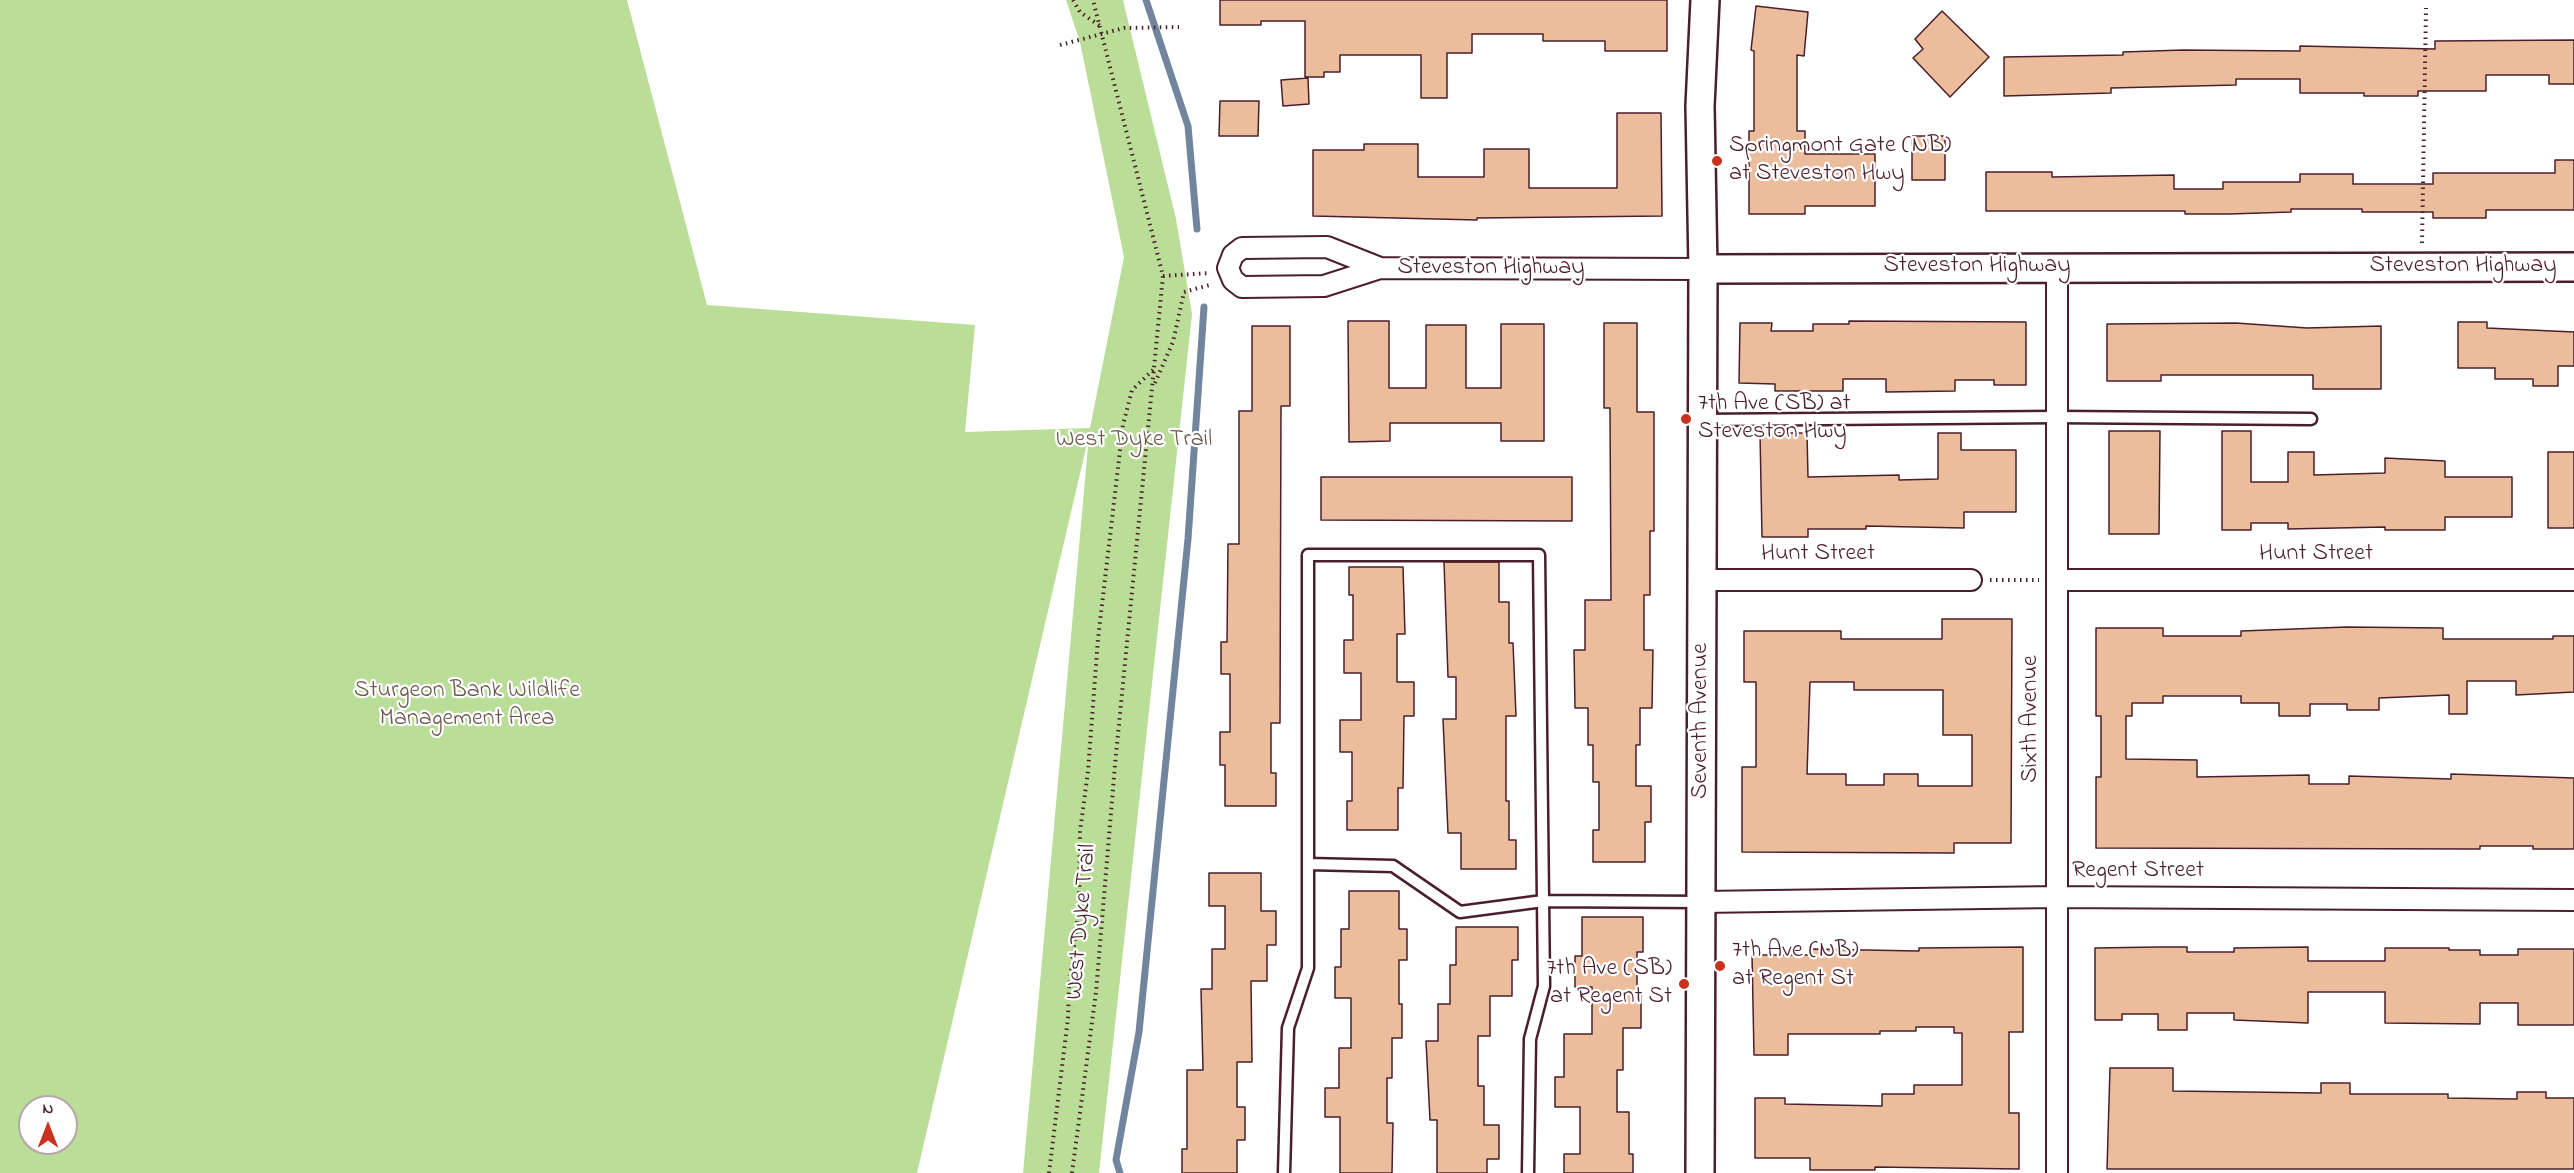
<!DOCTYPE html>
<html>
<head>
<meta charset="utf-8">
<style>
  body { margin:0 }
  #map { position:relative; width:2574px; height:1173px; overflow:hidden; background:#fff; font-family:"Indie Flower",sans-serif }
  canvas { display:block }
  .north { position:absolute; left:18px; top:1095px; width:60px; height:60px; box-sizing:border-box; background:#fff; border:2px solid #b7a5aa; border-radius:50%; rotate:0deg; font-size:16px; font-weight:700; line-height:24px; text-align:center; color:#4a1f2b }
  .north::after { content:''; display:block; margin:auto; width:21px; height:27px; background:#c8321e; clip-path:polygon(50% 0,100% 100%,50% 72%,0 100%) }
</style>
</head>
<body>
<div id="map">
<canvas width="2574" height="1173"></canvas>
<div class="north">N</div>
</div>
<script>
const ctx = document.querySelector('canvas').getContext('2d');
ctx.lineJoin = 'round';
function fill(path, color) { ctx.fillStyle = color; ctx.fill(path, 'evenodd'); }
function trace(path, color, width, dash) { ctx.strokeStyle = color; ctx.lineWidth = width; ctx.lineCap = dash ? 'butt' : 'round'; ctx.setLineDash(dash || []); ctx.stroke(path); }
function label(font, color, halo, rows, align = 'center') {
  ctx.font = font + ' "Indie Flower",sans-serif'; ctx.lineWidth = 4.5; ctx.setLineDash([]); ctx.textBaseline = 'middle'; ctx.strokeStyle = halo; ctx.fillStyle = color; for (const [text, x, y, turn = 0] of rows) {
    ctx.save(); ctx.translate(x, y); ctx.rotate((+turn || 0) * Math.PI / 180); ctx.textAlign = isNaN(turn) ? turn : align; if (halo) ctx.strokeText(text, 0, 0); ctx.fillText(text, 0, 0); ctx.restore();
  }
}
fill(new Path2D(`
  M0 0H627L707 305 975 325 965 432 1090 428 1124 257 1080 42 1066 0H1123L1176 219 1192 314 1099 1173H1023L1089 435 917 1173H0ZM30 1107H66V1143H30Z`), '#badd97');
trace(new Path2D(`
  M1146 0 1188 126 1197 229
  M1120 1173 1116 1160 1139 1032 1188 539 1204 307`), '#72859f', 7);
const building = new Path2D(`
  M1220 0H1667V51H1605V41H1543V34H1472V53H1447V98H1421V55H1340V72H1324V77H1305V21H1261V25H1220Z
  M1756 6 1808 12 1804 56 1797 55V131H1805V154H1875V206H1805V214H1749V131H1754V51L1751 50Z
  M1942 11 1989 57 1950 97 1913 58 1923 49 1915 39Z
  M2574 40V84H2549V75H2486V91H2418V96H2364V93H2300V79H2236V85L2111 88V93L2004 96V57L2123 55V52L2183 50 2300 51V46L2435 49V41Z
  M1308 78 1309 104 1283 106 1281 80Z
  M1220 101H1259L1258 136H1219Z
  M1617 113H1661L1662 216 1477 218V220L1313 216V150H1364V144H1418V177H1484V149H1529V188H1617Z
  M1912 136H1945V180H1912Z
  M2555 160H2574V210H2486V218H2433V212H2362V209H2291V212L2230 214H2185V211H1986V172H2052V177L2174 175V189H2223V182H2300V174H2353V184H2433V173H2555Z
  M1348 321H1389V388H1426V325H1466V388H1501V324H1544V441H1501V423H1390V441L1349 442Z
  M1849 321 2026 322V385H1994V380H1955V391L1886 392V379H1843V391H1775V384L1739 383 1740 323H1772L1771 331H1813V324H1849Z
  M2458 322H2487V328L2574 332V366H2558V386H2533V379H2495V368H2458Z
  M1604 323H1637V412H1654V531H1650V595H1644V650H1653L1652 708H1640V745H1636V786H1651V822H1645V862H1593V830H1599V782H1593V745H1588V708H1575L1574 650H1585V600H1611L1610 408H1604Z
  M2236 323 2307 328 2381 326V389H2313V375H2161V381H2107V324Z
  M1252 326H1290V406H1281L1280 723H1271V773H1276V806H1225V765H1220V732H1230V674H1221V642H1227L1228 544H1239V411H1252Z
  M2109 431H2160L2159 534H2109Z
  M2222 431H2251V482H2288V452H2314V475L2385 473V458L2445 461V477H2512V517H2445V530H2385V527L2288 529V523H2251V530H2222Z
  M1760 433H1807L1808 477 1899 475V480L1938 479V433H1961V450H2016V512H1964V528L1866 526V529H1808V537H1762Z
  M2548 452H2574V528H2548Z
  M1321 477H1572V521L1321 520Z
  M1444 562H1499V602H1509V643H1513L1516 716H1506V801H1509V840H1516V869H1461V833H1448L1443 719H1456V677H1448Z
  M1349 567H1403L1405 634H1397V682H1414V716H1404L1403 788H1398V830H1347V801H1352V752H1340V720H1361V673H1344V640H1353V595H1349Z
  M1942 619H2012L2011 843H1954V853L1742 852V767H1756V682H1744V631H1841V639H1942ZM1810 682H1854V690H1943V735H1972V786H1918V774H1884V785H1846V774H1807Z
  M2347 627 2443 628V639H2553V636H2574V692L2516 695V681H2467V714H2449V695L2379 698V710H2347V704H2310V716H2279V703H2241V696H2163V703H2132V716H2126V759L2197 760V777L2309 775V784H2349V776L2451 779V774L2574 778V849H2533V846H2480V849L2096 848V777H2101V716H2096V628H2163V636H2241V631Z
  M1209 873H1261V911H1276V945H1267V981H1251L1252 1062H1237V1107H1245V1140H1237V1173H1182V1149H1187V1070H1203L1201 989H1212V949H1225V906H1209Z
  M1349 891H1399V929H1407V960H1399V1004H1402V1038H1392V1078H1387V1123H1393L1392 1173H1340V1117H1325V1088H1339V1048H1351V998H1335V967H1341V929H1349Z
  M1582 917H1643V952H1637V993H1641V1028H1623V1070H1617V1112H1629V1154H1633V1173H1564V1154H1580V1107H1555V1077H1564V1034H1592V987H1575V956H1582Z
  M1456 927H1518V960H1512V996H1490V1036H1478V1086H1484V1125H1499V1159H1487V1173H1437V1120H1430L1426 1041H1438V1004H1450V965H1456Z
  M2023 947V1032H2009V1113H2019V1169L1875 1167V1170H1810V1158H1755V1098H1785V1104L1882 1106V1094H1914V1085H1962V1033H1954V1027H1916V1031H1880V1034H1788V1055H1754L1752 955H1810V949L1919 951V948Z
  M2158 947H2187V952H2234V948L2308 947V961H2385V948H2449V950H2480V955H2518V949H2574V1025H2518V1003H2480V1024L2385 1023V992H2308V1023L2234 1020V1013H2187V1030H2158V1014H2122V1020H2095V948Z
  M2110 1068H2173V1091L2321 1093V1083H2350V1094H2448V1098L2517 1099V1092H2546V1098H2574V1169H2107Z`);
fill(building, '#ecbd9c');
trace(building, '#4a1f2b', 1.5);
const lane = new Path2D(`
  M1703 420 2056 417 2311 419
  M1308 864 1393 866 1460 912 1543 901 1701 902
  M1284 1173 1288 1028 1308 968V555H1539L1544 986 1530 1039 1528 1173`);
const street = new Path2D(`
  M2057 266V1173
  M1380 268 1327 247 1242 248 1233 255 1228 268 1233 280 1242 287 1324 286 1380 268 1703 269
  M1702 580H1971
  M2058 580H2574
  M1701 902 2056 897 2574 900`);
const secondary = new Path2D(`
  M1703 269 2574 267
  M1700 1173 1703 269 1700 106 1705 0`);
trace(lane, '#4a1f2b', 15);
trace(street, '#4a1f2b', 24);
trace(secondary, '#4a1f2b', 32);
trace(new Path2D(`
  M1073 0 1080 12 1100 26
  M1060 45 1124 28 1179 27
  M2422 243 2426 8
  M1163 276 1209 273
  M1155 383 1173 342 1184 292 1213 284
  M1990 580H2039
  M1049 1173 1068 1018 1069 987 1079 906 1080 832 1088 771 1098 639 1123 425 1132 390 1154 369
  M1072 1173 1096 992 1115 765 1163 276 1093 0`), '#4a1f2b', 4, [1.5, 4.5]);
trace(lane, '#fff', 10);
trace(street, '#fff', 20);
trace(secondary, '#fff', 27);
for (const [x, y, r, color] of [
  [1717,161,6,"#c8321e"],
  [1686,419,6,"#c8321e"],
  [1720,966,6,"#c8321e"],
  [1684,984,6,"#c8321e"]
]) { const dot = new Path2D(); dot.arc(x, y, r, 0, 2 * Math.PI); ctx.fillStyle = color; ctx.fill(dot); trace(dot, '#fff', 2); }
label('24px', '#4a1f2b', '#fff', [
  ["Springmont Gate (NB)",1729,147],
  ["at Steveston Hwy",1729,175],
  ["7th Ave (SB) at",1698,405],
  ["Steveston Hwy",1698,433],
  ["7th Ave (NB)",1732,952],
  ["at Regent St",1732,980],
  ["7th Ave (SB)",1672,970,"right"],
  ["at Regent St",1672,998,"right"]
], 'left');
label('24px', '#4a1f2b', '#fff', [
  ["Steveston Highway",1977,267],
  ["Steveston Highway",2463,267],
  ["Steveston Highway",1491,269],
  ["Hunt Street",1818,555],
  ["Hunt Street",2316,555],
  ["Sixth Avenue",2032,719,-90],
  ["Seventh Avenue",1702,721,-90],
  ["Regent Street",2138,872],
  ["West Dyke Trail",1083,922,-85]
]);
label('24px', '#6c584b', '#fff', [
  ["West Dyke Trail",1134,441],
  ["Sturgeon Bank Wildlife",467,692],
  ["Management Area",467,720]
]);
</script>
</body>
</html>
